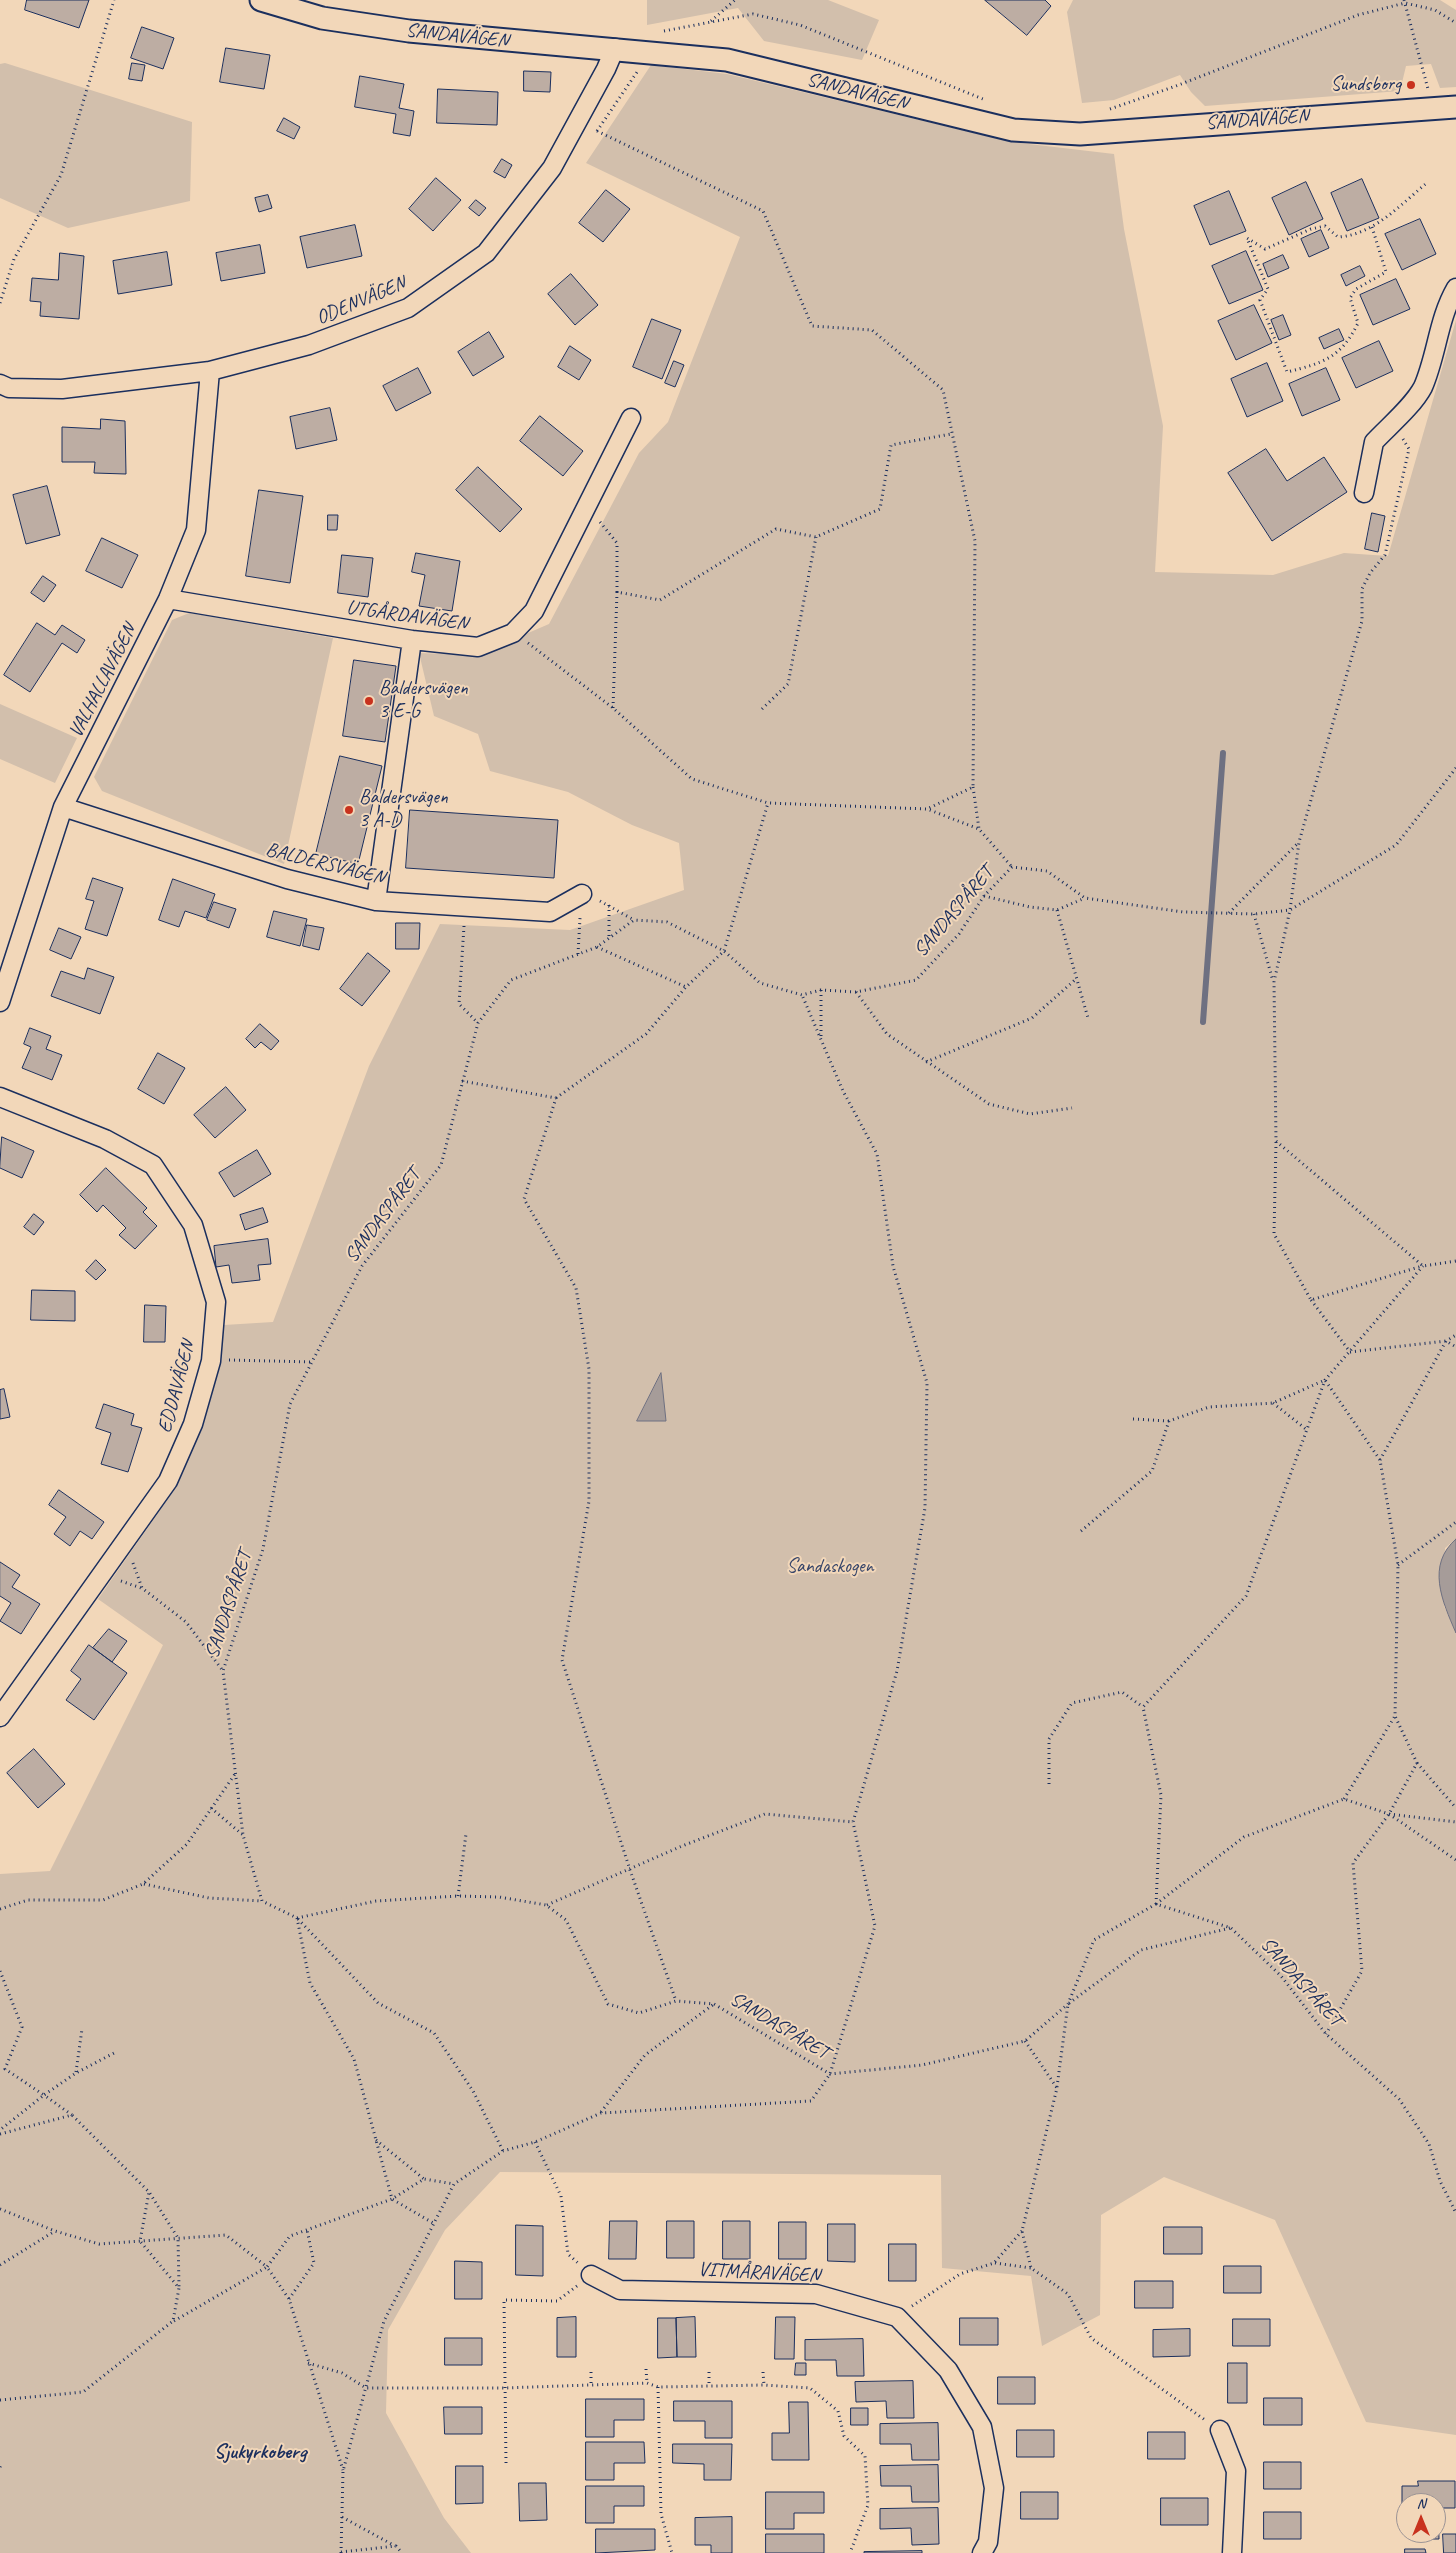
<!DOCTYPE html>
<html>
<head>
<meta charset="utf-8">
<style>
  body { margin:0 }
  #map { position:relative; width:1456px; height:2553px; overflow:hidden; background:#f2d7b9; font-family:Caveat,sans-serif }
  canvas { display:block }
  .north { position:absolute; left:1396px; top:2493px; width:50px; height:50px; box-sizing:border-box; background:#f2d7b9; border:1px solid #9c9495; border-radius:50%; rotate:0deg; font-size:14px; font-weight:700; line-height:20px; text-align:center; color:#1b2f5e }
  .north::after { content:''; display:block; margin:auto; width:18px; height:22px; background:#c8321e; clip-path:polygon(50% 0,100% 100%,50% 72%,0 100%) }
</style>
</head>
<body>
<div id="map">
<canvas width="1456" height="2553"></canvas>
<div class="north">N</div>
</div>
<script>
const ctx = document.querySelector('canvas').getContext('2d');
ctx.lineJoin = 'round';
function fill(path, color) { ctx.fillStyle = color; ctx.fill(path, 'evenodd'); }
function trace(path, color, width, dash) { ctx.strokeStyle = color; ctx.lineWidth = width; ctx.lineCap = dash ? 'butt' : 'round'; ctx.setLineDash(dash || []); ctx.stroke(path); }
function label(font, color, halo, rows, align = 'center') {
  ctx.font = font + ' Caveat,sans-serif'; ctx.lineWidth = 4; ctx.setLineDash([]); ctx.textBaseline = 'middle'; ctx.strokeStyle = halo; ctx.fillStyle = color; for (const [text, x, y, turn = 0] of rows) {
    ctx.save(); ctx.translate(x, y); ctx.rotate((+turn || 0) * Math.PI / 180); ctx.textAlign = isNaN(turn) ? turn : align; if (halo) ctx.strokeText(text, 0, 0); ctx.fillText(text, 0, 0); ctx.restore();
  }
}
fill(new Path2D(`
  M647 0H828L879 20 862 60 764 41 738 8 647 25Z
  M1073 0H1440L1456 10V87L1440 88 1431 64 1406 66 1400 91 1205 106 1191 92 1180 75 1114 100 1082 103 1067 12Z
  M5 63 192 122 190 201 68 228 0 198V64Z
  M651 65 727 74 1012 142 1114 154 1124 229 1163 426 1155 572 1273 575 1344 553 1388 556 1456 320V1539L1445 1548 1444 1606 1456 1633V2435L1366 2422 1275 2220 1164 2177 1101 2215 1100 2315 1042 2346 1031 2276 942 2268 941 2175 500 2172 445 2230 388 2330 386 2413 444 2518 471 2553H0V1874L50 1871 163 1645 98 1599 177 1486 201 1429 218 1371 224 1325 273 1322 369 1066 440 924 570 930 684 890 679 843 632 825 568 792 490 771 478 734 434 716 419 653 477 655 549 624 639 453 668 422 740 237 586 163Z
  M189 613 333 638 284 864 102 791 94 777 172 620Z
  M0 704 77 738 55 783 0 759Z`), '#d2bfac');
const water = new Path2D(`
  M661 1373 666 1421H637Z
  M1456 1539V1633C1442 1601 1426 1565 1456 1539Z`);
fill(water, '#a69c99');
trace(water, '#6e7081', 1);
trace(new Path2D(`
  M1203 1022 1223 753`), '#6e7081', 6);
const building = new Path2D(`
  M27 0H89L79 28 25 10Z
  M985 0H1045L1051 6 1027 35Z
  M142 27 174 38 163 69 131 58Z
  M226 48 270 55 264 89 220 82Z
  M132 63 145 65 142 81 129 79Z
  M524 71 551 72 550 92 524 91Z
  M360 76 404 84 399 108 414 111 410 136 393 133 396 114 355 107Z
  M438 89 498 92 497 125 437 123Z
  M284 118 300 127 294 139 277 131Z
  M502 159 512 165 505 178 494 172Z
  M436 178 461 200 433 231 409 209Z
  M1362 179 1379 218 1347 231 1331 193Z
  M1306 182 1323 219 1289 235 1272 198Z
  M606 190 630 209 603 242 579 223Z
  M1229 191 1246 231 1210 245 1194 206Z
  M268 195 272 208 259 212 255 198Z
  M476 200 486 208 479 216 469 208Z
  M1420 219 1436 254 1402 270 1385 234Z
  M355 225 362 256 307 268 300 237Z
  M1321 230 1329 248 1309 257 1301 239Z
  M260 245 265 273 221 281 216 253Z
  M1246 251 1263 290 1229 304 1212 266Z
  M167 252 172 285 118 294 113 261Z
  M60 253 84 256 79 319 40 316 41 302 30 301 32 278 58 280Z
  M1283 255 1289 268 1268 277 1263 264Z
  M1360 266 1365 276 1346 286 1341 275Z
  M571 274 598 305 575 325 548 294Z
  M1396 279 1410 309 1373 325 1360 295Z
  M1254 305 1272 343 1236 360 1218 321Z
  M1283 315 1291 335 1279 340 1271 320Z
  M652 319 681 330 662 379 633 367Z
  M1339 329 1344 340 1324 349 1319 338Z
  M489 332 504 357 473 376 458 352Z
  M1379 341 1393 371 1356 388 1342 358Z
  M570 346 591 360 579 380 558 367Z
  M674 361 684 365 675 387 665 383Z
  M1267 363 1283 401 1247 417 1231 379Z
  M418 368 431 393 396 411 383 386Z
  M1326 368 1340 400 1302 416 1289 384Z
  M330 408 337 440 296 449 290 417Z
  M540 416 583 451 563 476 520 441Z
  M101 419 125 421 126 474 94 473 95 462H62V427L100 429Z
  M1266 449 1287 481 1324 457 1347 492 1272 541 1228 473Z
  M478 467 522 509 500 532 456 490Z
  M47 486 60 535 26 544 13 495Z
  M259 490 303 496 290 583 246 576Z
  M1372 513 1385 516 1378 552 1365 549Z
  M328 515H338L337 530H328Z
  M102 538 138 555 122 588 86 571Z
  M416 553 460 561 452 611 419 606 425 575 412 572Z
  M342 555 373 558 368 597 338 593Z
  M43 576 56 585 44 602 31 593Z
  M37 623 55 635 62 625 85 640 77 653 62 643 30 692 4 675Z
  M354 660 396 666 385 742 343 736Z
  M340 756 382 766 358 864 316 854Z
  M410 810 558 820 554 878 406 868Z
  M93 878 123 888 107 936 85 929 94 901 86 899Z
  M173 879 215 894 206 918 185 911 179 927 159 920Z
  M214 902 236 909 229 928 207 920Z
  M274 911 307 919 300 946 267 937Z
  M396 923H420L419 949H396Z
  M307 925 324 928 319 950 303 946Z
  M59 928 81 937 71 959 50 950Z
  M368 953 390 971 362 1006 340 989Z
  M88 968 114 977 100 1014 51 996 61 971 84 979Z
  M260 1024 279 1041 271 1050 261 1042 255 1048 246 1039Z
  M30 1028 51 1036 46 1049 62 1055 52 1080 22 1068 31 1047 24 1044Z
  M158 1053 185 1068 164 1104 138 1089Z
  M226 1087 246 1110 215 1138 194 1115Z
  M2 1137 34 1151 22 1178 0 1168Z
  M257 1150 271 1174 234 1197 219 1173Z
  M106 1168 147 1208 143 1212 157 1226 135 1249 119 1235 126 1228 103 1205 97 1212 80 1195Z
  M263 1208 268 1222 245 1230 240 1215Z
  M34 1214 44 1222 34 1235 24 1227Z
  M268 1239 271 1264 258 1265 260 1280 232 1283 229 1265 216 1267 214 1246Z
  M96 1260 106 1270 96 1280 86 1271Z
  M32 1290 75 1291V1321L31 1320Z
  M145 1305 166 1306 165 1342H144Z
  M4 1389 10 1417 0 1419V1390Z
  M104 1404 134 1414 131 1425 142 1428 128 1472 101 1464 111 1433 96 1428Z
  M59 1490 104 1522 92 1539 80 1531 70 1546 54 1534 66 1517 49 1505Z
  M0 1562 20 1575 12 1587 40 1604 21 1634 0 1621 11 1603 0 1596Z
  M109 1629 127 1641 112 1662 93 1648Z
  M89 1645 127 1673 94 1720 66 1700 81 1679 71 1671Z
  M34 1749 65 1784 38 1808 7 1773Z
  M610 2221H637L636 2259H609Z
  M667 2221H694V2258H667Z
  M723 2221H750V2259H723Z
  M779 2222H806V2259H779Z
  M828 2224H855V2262L828 2261Z
  M516 2225 543 2226V2276L516 2275Z
  M1164 2227H1202V2254H1164Z
  M889 2244H916V2281H889Z
  M455 2261 482 2262V2299H455Z
  M1224 2266H1261V2293H1224Z
  M1135 2281H1173V2308H1135Z
  M576 2317V2357H557V2318Z
  M695 2317 696 2357H677L676 2318Z
  M776 2317H795L794 2359H775Z
  M658 2318H676L677 2357 658 2358Z
  M960 2318H998V2345H960Z
  M1233 2319H1270V2346H1233Z
  M1190 2329V2356L1153 2357V2330Z
  M445 2338H482V2365H445Z
  M863 2339 864 2376H837L836 2360H805V2340Z
  M796 2363H806V2375H795Z
  M1228 2363H1247V2403H1228Z
  M998 2377H1035V2404H998Z
  M913 2381 914 2418H887L886 2401 856 2402 855 2382Z
  M1264 2398H1302V2425H1264Z
  M586 2399H644V2420H614V2437H586Z
  M674 2401H732V2438H705V2421H674Z
  M789 2402H808L809 2460H772V2433H789Z
  M444 2407H482V2434H445Z
  M851 2408H868V2425H851Z
  M938 2423 939 2460H912L911 2444H880V2424Z
  M1017 2430H1054V2457H1017Z
  M1148 2432H1185V2459H1148Z
  M586 2442H644L645 2463H614V2480H586Z
  M673 2444H732L731 2480H704V2464L673 2463Z
  M1264 2462H1301V2489H1264Z
  M938 2465 939 2502H912L911 2486H881L880 2466Z
  M456 2466H483V2503L456 2504Z
  M1418 2481H1455V2508H1438L1439 2539H1419V2533H1436V2503H1406V2514H1402V2486H1418Z
  M519 2483H546L547 2520 520 2521Z
  M586 2486H644V2506H614V2523H586Z
  M766 2492H824V2513H794V2529H766Z
  M1021 2492H1058V2519H1021Z
  M1161 2498H1208V2525H1161Z
  M938 2508 939 2544 912 2545 911 2528 880 2529V2509Z
  M1264 2512H1301V2539H1264Z
  M732 2517V2553H711V2545H695V2518Z
  M596 2529H655V2550L596 2553Z
  M766 2534H824V2553H766Z
  M1443 2534H1456V2553H1444Z
  M1405 2549H1425L1426 2553H1405Z
  M922 2551V2553H864V2552Z`);
fill(building, '#bdada3');
trace(building, '#1b2f5e', 1);
const minor = new Path2D(`
  M0 384 9 388 62 389 210 371 309 345 408 308 486 253 552 168 606 69 615 48
  M1364 493 1374 442C1389 426 1413 406 1423 387 1437 355 1438 319 1456 288
  M168 599 412 640 478 647 513 633 534 611 631 418
  M63 807 287 879 376 901 550 912 582 894
  M376 901 412 640
  M0 1002 63 807 168 599 196 530 210 371
  M0 1097 105 1139 153 1165 193 1225 216 1302 211 1361 193 1424 168 1481 0 1717
  M591 2275 620 2290 816 2294 897 2317 948 2370 982 2427 994 2488 988 2542 982 2553
  M1220 2430 1236 2471 1232 2553`);
const tertiary = new Path2D(`
  M261 0 322 18 409 31 727 60 1013 130 1080 134 1456 107`);
trace(minor, '#1b2f5e', 21);
trace(tertiary, '#1b2f5e', 25);
trace(new Path2D(`
  M1404 0 1428 89
  M711 21 735 0
  M664 31 753 14 800 25 983 99
  M1110 109 1176 86 1358 15 1405 3 1435 10 1456 23
  M597 131 637 72
  M597 131 763 211 812 326 872 330 943 390 975 541 973 787 927 809
  M1372 227 1386 272 1356 289 1350 298 1358 323C1341 358 1323 363 1287 372L1260 300 1268 289 1247 238 1265 249 1311 229 1325 226 1338 237C1374 235 1401 204 1428 182
  M0 303 14 259 61 175 114 0
  M1403 439 1409 449 1385 555 1370 573 1362 589V621L1299 842 1290 910 1274 982 1276 1141 1423 1266 1456 1261
  M600 522 617 543V592
  M528 643 613 708 692 779 768 803 927 809 979 829 1012 867
  M613 708 617 592 660 600 776 529 816 537 880 509 891 445 951 434
  M762 709 788 684 816 537
  M1456 768 1396 845 1290 910 1254 914 1183 912 1085 898 1047 871 1012 867 984 896 959 934 916 980 856 992 821 990 802 995 760 983 724 951 667 922 634 920 597 947 511 980 478 1023 441 1165 362 1266 290 1404 263 1549 223 1671 243 1835 262 1901 297 1918 376 1901 458 1896 499 1897 546 1905 566 1920 608 2004 639 2013 676 2001 714 2004 830 2074 922 2065 1025 2041 1068 2004 1094 1940 1156 1904 1231 1928 1281 1976 1326 2034 1399 2099 1429 2144 1440 2181 1456 2213
  M973 787 979 829
  M984 896 1030 907 1057 910 1085 898
  M600 901 634 920
  M609 905V938
  M1057 910 1088 1018
  M1229 913 1298 843
  M1254 914 1273 981
  M464 926 459 1004 478 1023
  M597 947 686 987
  M578 954 580 918
  M821 990V1040
  M856 992 887 1034 989 1104 1030 1114 1072 1108
  M926 1062 1032 1018 1076 979
  M462 1081 556 1098 524 1199 576 1288 589 1369V1501L562 1660 630 1870 676 2001
  M556 1098 646 1034 686 987 724 951 768 803
  M1276 1142 1274 1234 1311 1300 1422 1266
  M1311 1300 1350 1352 1446 1341 1456 1347
  M229 1360 311 1362
  M1273 1403 1307 1430
  M1133 1419 1169 1421
  M1380 1460 1446 1341 1456 1335
  M1081 1531 1152 1471 1169 1421 1209 1407 1273 1403 1325 1380 1380 1460 1398 1565 1395 1716 1417 1763 1389 1814 1353 1863 1362 1971 1326 2034
  M133 1563 142 1588 186 1622 223 1671
  M1398 1565 1456 1522
  M121 1581 141 1588
  M1417 1763 1456 1808
  M1049 1784V1739L1072 1703 1122 1692 1143 1707
  M1344 1799 1395 1716
  M211 1808 243 1835
  M1389 1814 1456 1860
  M144 1884 209 1898 262 1901
  M458 1896 466 1834
  M1156 1904 1161 1795 1143 1707 1246 1596 1325 1380 1423 1266
  M1156 1904 1244 1837 1344 1799 1389 1814 1456 1822
  M547 1905 682 1846 765 1814 853 1822 897 1671 925 1508 927 1383 893 1266 877 1154 843 1091 802 995
  M0 1909 28 1900H103L143 1884 187 1844 235 1774
  M297 1918 310 1983 354 2059 392 2199 433 2223
  M298 1919 378 2003 434 2033 473 2091 503 2151
  M0 1971 22 2027 5 2069 44 2095 0 2130
  M1025 2041 1057 2088 1022 2231 1031 2268 1068 2294 1091 2338 1205 2420
  M76 2072 82 2029
  M1057 2087 1068 2004 1141 1950 1230 1928
  M601 2112 645 2055 714 2004
  M72 2115 44 2095 76 2073 114 2053
  M0 2134 72 2115 149 2192 178 2238 179 2287
  M376 2140 424 2179
  M535 2142 561 2196 568 2254 578 2263
  M0 2209 55 2231 99 2244 226 2235 267 2267 290 2236 392 2199 424 2179 454 2184
  M995 2263 1031 2268
  M0 2265 55 2231
  M289 2299 314 2263 307 2230
  M912 2306 960 2274 994 2263 1022 2231
  M174 2321 267 2267 289 2299 343 2470
  M308 2363 342 2373 366 2388H504L647 2383 658 2387 764 2385 810 2388 838 2411 844 2436 865 2456 868 2505 850 2553
  M646 2369 647 2383
  M709 2372V2385
  M763 2372 764 2385
  M591 2383V2369
  M658 2387 661 2514 672 2553
  M0 2400 83 2392 173 2321 179 2288 140 2241 149 2192
  M506 2463 504 2300 557 2301 577 2286
  M0 2467 2 2463
  M342 2517 395 2546
  M341 2552 396 2546 402 2553
  M341 2553 343 2471 384 2321 454 2184 503 2151 535 2142 601 2113 811 2101 830 2074 875 1926 853 1822`), '#1b2f5e', 3, [1, 4]);
trace(minor, '#f2d7b9', 18);
trace(tertiary, '#f2d7b9', 21);
for (const [x, y, r, color] of [
  [1411,85,5,"#c8321e"],
  [369,701,5,"#c8321e"],
  [349,810,5,"#c8321e"]
]) { const dot = new Path2D(); dot.arc(x, y, r, 0, 2 * Math.PI); ctx.fillStyle = color; ctx.fill(dot); trace(dot, '#f2d7b9', 2); }
label('20px', '#1b2f5e', '#f2d7b9', [
  ["SANDAVÄGEN",457,36,6],
  ["SANDAVÄGEN",857,92,14],
  ["SANDAVÄGEN",1257,120,-4],
  ["ODENVÄGEN",361,301,-23],
  ["UTGÅRDAVÄGEN",407,616,8],
  ["VALHALLAVÄGEN",103,681,-63],
  ["BALDERSVÄGEN",325,864,14],
  ["SANDASPÅRET",954,912,-50],
  ["SANDASPÅRET",383,1216,-53],
  ["EDDAVÄGEN",177,1387,-75],
  ["SANDASPÅRET",229,1605,-72],
  ["SANDASPÅRET",1301,1982,48],
  ["SANDASPÅRET",779,2026,31],
  ["VITMÅRAVÄGEN",759,2273,3]
]);
label('20px', '#1b2f5e', '#f2d7b9', [
  ["Sundsborg",1401,85,"right"],
  ["Baldersvägen",379,689],
  ["3 E-G",379,712],
  ["Baldersvägen",359,798],
  ["3 A-D",359,821]
], 'left');
label('20px', '#36456a', '#f2d7b9', [
  ["Sandaskogen",830,1567]
]);
label('bold 21px', '#1b2f5e', '#f2d7b9', [
  ["Sjukyrkoberg",260,2452]
]);
</script>
</body>
</html>
